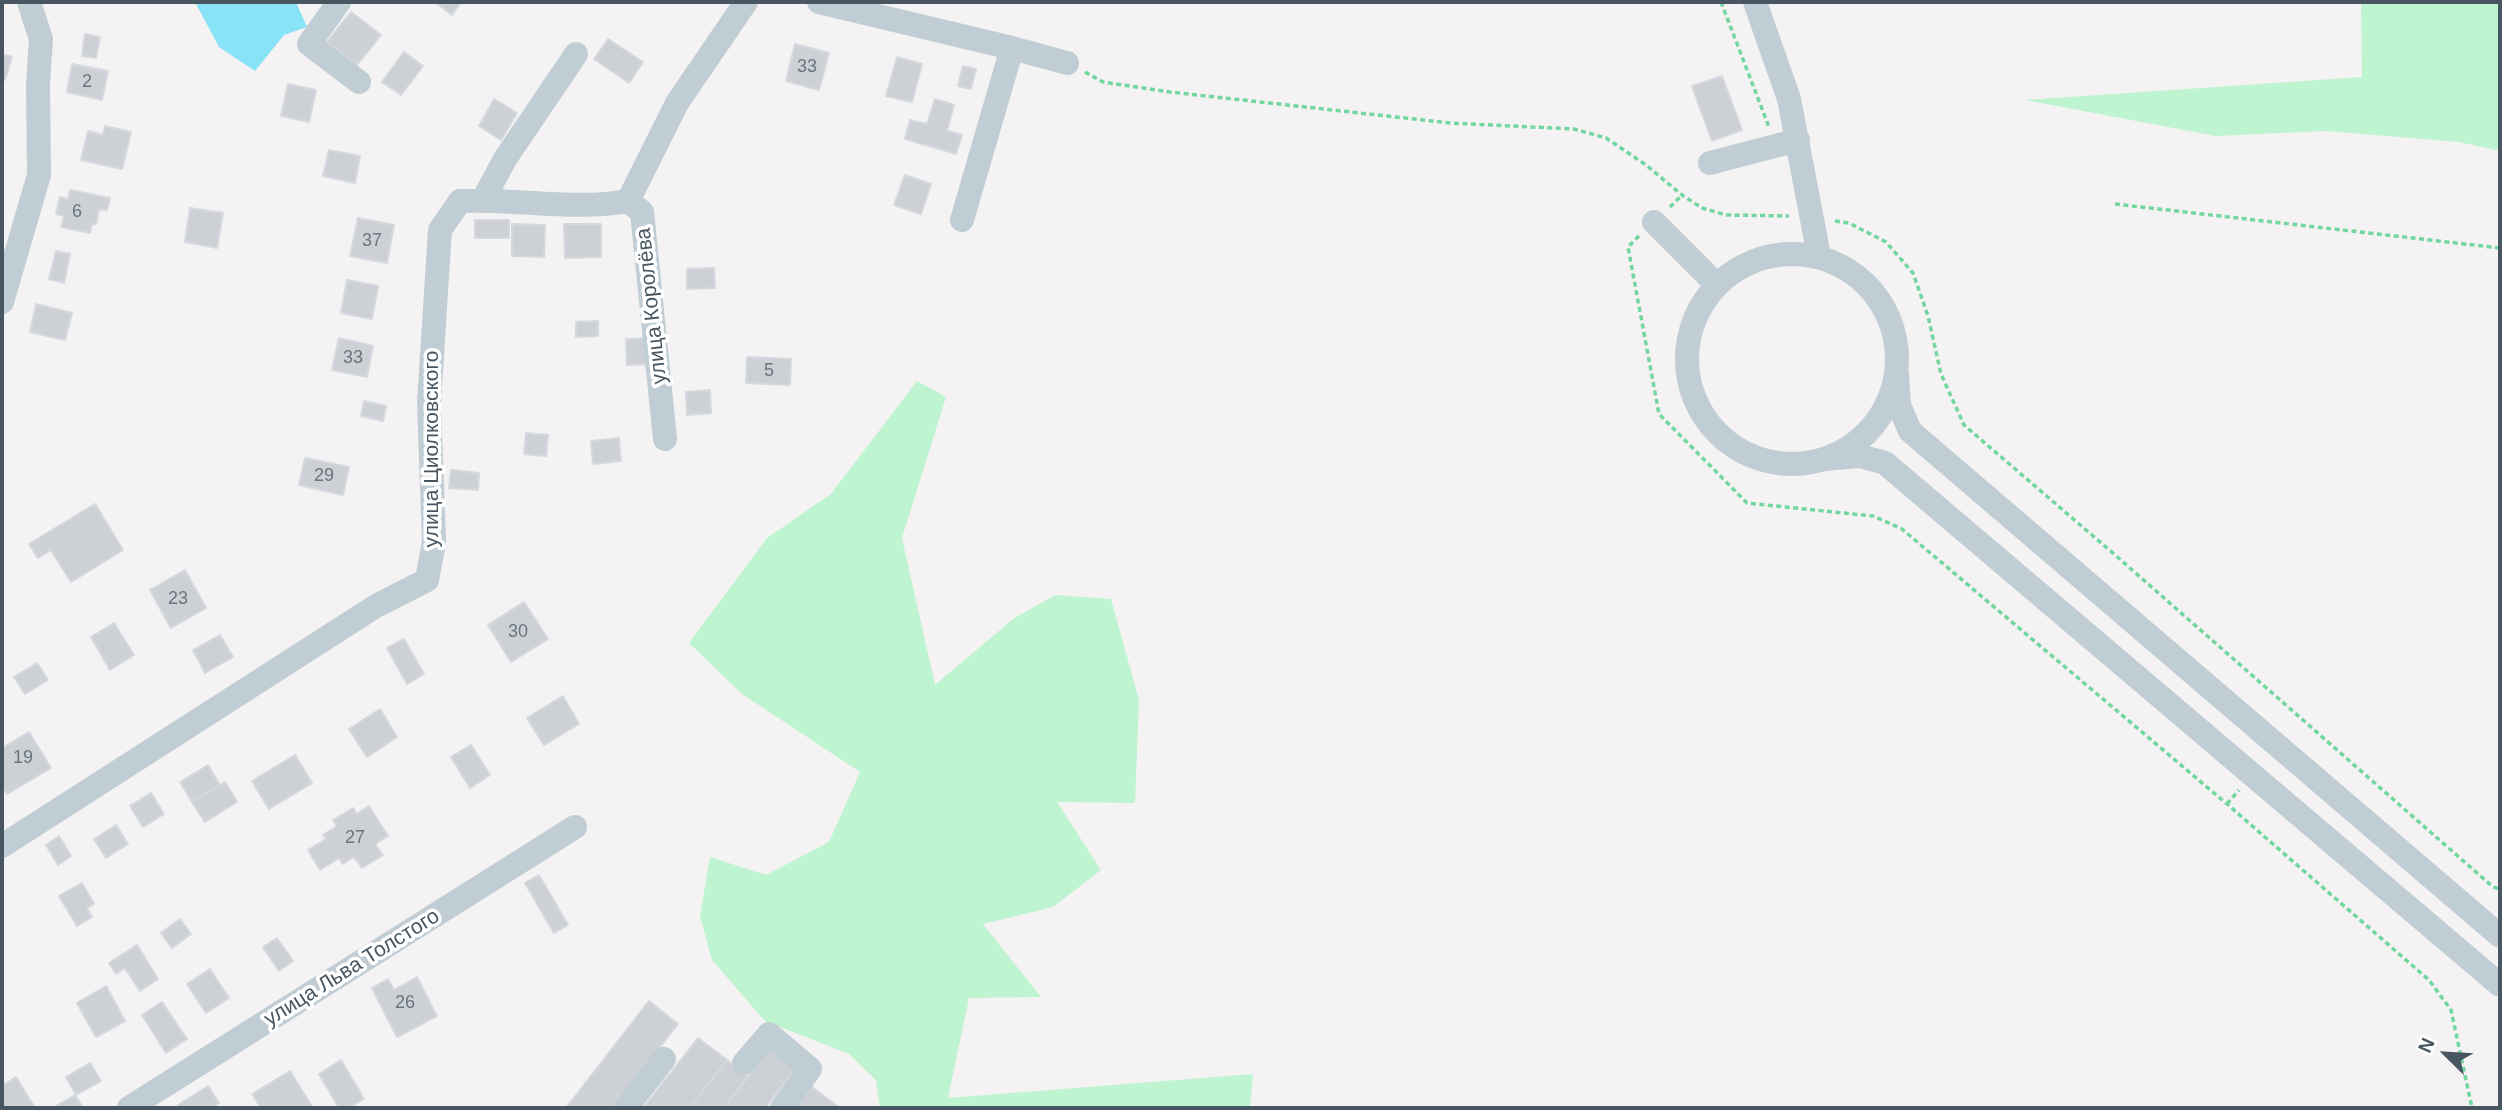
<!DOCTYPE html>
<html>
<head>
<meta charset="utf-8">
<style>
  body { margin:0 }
  #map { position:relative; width:2502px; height:1110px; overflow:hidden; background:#f4f2f2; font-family:Arial,sans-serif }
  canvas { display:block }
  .frame { position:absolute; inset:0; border:4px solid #475661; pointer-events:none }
  .north { position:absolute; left:2411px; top:1019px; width:70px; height:70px; -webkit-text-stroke:5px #fff; paint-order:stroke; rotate:294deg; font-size:19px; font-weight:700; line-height:28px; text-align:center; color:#475661 }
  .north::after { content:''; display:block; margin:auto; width:24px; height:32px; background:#475661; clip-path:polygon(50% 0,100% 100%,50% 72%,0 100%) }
</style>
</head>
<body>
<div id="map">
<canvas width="2502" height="1110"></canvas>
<div class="frame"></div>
<div class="north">N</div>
</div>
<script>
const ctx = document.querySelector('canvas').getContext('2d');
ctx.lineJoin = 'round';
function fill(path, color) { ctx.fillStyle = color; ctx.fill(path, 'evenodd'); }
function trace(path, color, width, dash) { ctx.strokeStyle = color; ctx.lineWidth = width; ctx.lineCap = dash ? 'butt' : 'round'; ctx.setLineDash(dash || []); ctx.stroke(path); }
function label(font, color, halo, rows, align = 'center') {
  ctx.font = font + ' Arial,sans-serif'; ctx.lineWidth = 7; ctx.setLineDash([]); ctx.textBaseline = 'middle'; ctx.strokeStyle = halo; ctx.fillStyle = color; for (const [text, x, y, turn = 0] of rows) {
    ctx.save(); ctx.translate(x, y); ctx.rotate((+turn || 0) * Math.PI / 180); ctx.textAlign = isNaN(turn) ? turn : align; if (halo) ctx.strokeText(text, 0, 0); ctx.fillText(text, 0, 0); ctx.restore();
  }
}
fill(new Path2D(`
  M2361 2H2500V151L2459 142 2325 131 2216 136 2025 100 2362 77Z
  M917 381 946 397 902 538 935 685 1013 619 1055 595 1111 599 1139 700 1135 803 1057 802 1101 870 1053 907 983 924 1041 997 969 998 948 1098 1253 1074 1250 1108H880L876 1080 849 1054 765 1021 712 960 700 916 710 857 766 875 829 842 860 772 742 694 689 643 767 538 831 494Z`), '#bef4d0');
fill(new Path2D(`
  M195 2H296L307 27 284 35 255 71 219 47Z`), '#87e3f5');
const building = new Path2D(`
  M435 2H461L452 15Z
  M351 12 381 35 357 65 327 42Z
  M85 34 100 37 96 58 82 56Z
  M608 39 643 62 629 83 594 59Z
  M795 44 829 53 819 90 786 81Z
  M404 52 423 66 401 95 382 82Z
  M2 54 12 57 5 80 2 79Z
  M897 57 922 64 912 102 886 96Z
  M72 64 108 71 102 100 67 92Z
  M963 66 976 69 971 89 958 86Z
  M1722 76 1742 130 1712 141 1692 86Z
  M288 84 316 90 309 122 281 116Z
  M494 99 517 113 501 140 479 126Z
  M935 99 954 105 947 131 962 135 956 154 905 139 910 120 927 124Z
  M105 126 131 132 122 169 81 160 88 131 103 135Z
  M329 150 360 156 355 183 323 176Z
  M905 175 931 184 921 214 894 205Z
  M70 190 110 198 107 210 99 209 96 224H92L90 233 61 227 64 216 56 214 60 197 68 199Z
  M190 208 223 213 217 248 185 242Z
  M358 218 394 225 387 263 350 256Z
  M475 220H509V238H475Z
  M512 224 545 225 544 257 512 256Z
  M564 224H601V257L565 258Z
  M56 251 70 254 64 283 49 279Z
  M714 268 715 288 687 289V269Z
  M347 280 378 286 372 319 341 313Z
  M36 304 72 313 65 340 30 332Z
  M598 321V336L576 337V322Z
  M339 338 373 346 367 377 332 370Z
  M651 338 652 364 627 365 626 339Z
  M747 357 791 359 790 385 746 383Z
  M710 390 711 413 687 415 686 392Z
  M364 401 386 406 383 421 361 416Z
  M526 433 548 435 546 456 524 454Z
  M619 438 621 461 593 464 591 441Z
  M305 458 349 467 343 495 299 485Z
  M451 470 479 473 478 490 449 488Z
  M95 504 123 550 71 582 51 550 38 558 29 544Z
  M185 570 206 608 171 628 150 590Z
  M524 602 548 639 511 662 488 625Z
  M114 623 134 655 110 670 91 637Z
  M220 635 233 657 205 673 193 650Z
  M404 639 424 674 407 684 387 648Z
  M37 663 48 680 25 694 14 677Z
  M563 696 579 724 544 745 527 718Z
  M380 709 397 737 367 757 349 729Z
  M29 732 51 768 7 794 2 785V748Z
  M471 745 490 775 470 788 451 757Z
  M295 755 312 783 269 809 252 781Z
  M208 765 220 785 192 802 180 782Z
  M225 782 237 802 205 822 192 802Z
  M151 793 164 814 143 827 130 806Z
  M369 806 388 836 375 844 383 855 362 868 354 857 343 864 339 858 320 870 308 850 326 839 323 835 337 826 333 820 353 808 357 814Z
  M116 825 128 844 106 858 94 839Z
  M59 836 71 856 58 865 46 845Z
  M539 875 568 925 554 933 525 883Z
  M82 883 94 904 87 908 92 917 77 926 59 896Z
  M180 919 191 934 172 948 161 933Z
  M277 938 293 961 279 971 263 947Z
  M137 945 158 979 140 991 125 968 116 974 109 963Z
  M210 969 229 998 206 1013 187 984Z
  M417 977 437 1016 397 1037 372 988 388 979 394 990Z
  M106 986 125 1021 96 1037 77 1003Z
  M649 1001 678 1024 613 1108H566Z
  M162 1002 187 1039 166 1053 142 1015Z
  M698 1038 727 1060 690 1108H643Z
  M770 1049 795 1069 765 1108H724Z
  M341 1060 364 1099 348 1108H339L319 1074Z
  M727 1060 748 1077 724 1108H690Z
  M90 1063 101 1081 76 1095 66 1077Z
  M290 1071 313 1108H261L252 1094Z
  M16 1077 35 1108H2V1086Z
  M208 1086 219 1103 212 1108H180L178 1105Z
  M812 1087 840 1108H801L797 1106Z
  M75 1095 83 1108H55L54 1107Z`);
fill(building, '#cdd1d6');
trace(building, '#d5d8de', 2);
trace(new Path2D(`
  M1721 2 1769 127
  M1085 72 1103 82 1170 92 1450 123 1574 129 1606 138 1646 165 1682 195 1702 208 1726 215 1789 216
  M2115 204 2500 248
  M1670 207 1682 195
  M1835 221 1849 223 1886 242 1913 273 1928 316 1941 374 1964 425 2114 554 2493 887 2500 889
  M1639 236 1628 247 1659 414 1747 503 1873 516 1902 529 2227 804 2429 980 2451 1010 2472 1108
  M2227 804 2239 790`), '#72d6a0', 3.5, [5, 3.5]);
trace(new Path2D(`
  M339 2 309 44 359 82
  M819 2 1012 48 1067 63
  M1755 2 1789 99 1819 256
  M1710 163 1798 140
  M483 200 505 159 576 54
  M962 220 1012 48
  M1654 222 1717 285
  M1687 359a105 105 0 1 1 210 0a105 105 0 1 1-210 0Z
  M2 302 39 175 38 84 41 39 29 2
  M1897 375 1899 405 1910 431 2500 936
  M665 439 642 212 628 201 677 103 746 2
  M1824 459 1860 456 1885 463 2500 985
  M2 846 376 606 427 580 434 542 429 403 440 230 460 201C515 198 573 211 628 201
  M744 1063 769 1034 810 1069 782 1108
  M129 1108 575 827
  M626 1108 664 1059`), '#c1cdd4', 24);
label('18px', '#68757e', null, [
  ["33",807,67],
  ["2",87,82],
  ["6",77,212],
  ["37",372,241],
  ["33",353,358],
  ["5",769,371],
  ["29",324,476],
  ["23",178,599],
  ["30",518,632],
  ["19",23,758],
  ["27",355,838],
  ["26",405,1003]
]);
label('21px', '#475661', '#fff', [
  ["улица Королёва",652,306,-96],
  ["улица Циолковского",432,449,-90],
  ["улица Льва Толстого",352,968,-32]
]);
</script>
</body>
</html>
